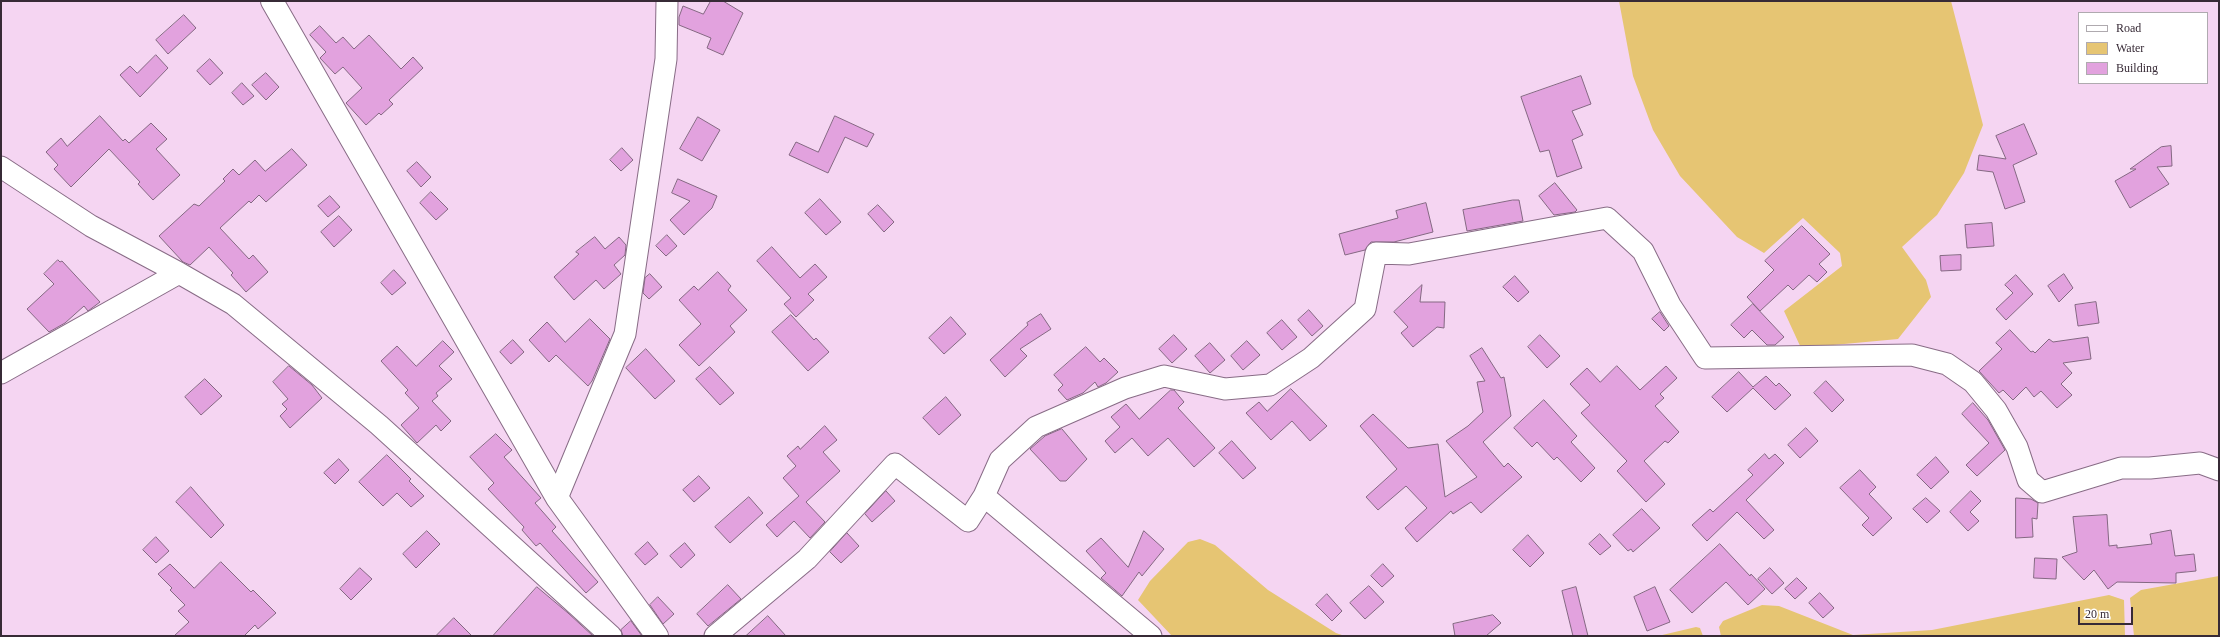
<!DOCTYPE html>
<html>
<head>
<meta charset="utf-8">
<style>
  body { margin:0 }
  #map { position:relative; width:2220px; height:637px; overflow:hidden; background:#f5d5f2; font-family:Georgia,serif }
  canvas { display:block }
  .frame { position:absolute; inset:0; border:2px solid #372a36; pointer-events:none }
  .legend { position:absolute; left:2078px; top:12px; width:130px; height:72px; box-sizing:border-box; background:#fff; border:1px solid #afaaaf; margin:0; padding:5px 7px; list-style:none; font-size:12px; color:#372a36 }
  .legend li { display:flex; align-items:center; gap:8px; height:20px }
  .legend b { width:20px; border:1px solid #afaaaf }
  .scale { position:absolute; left:2078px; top:607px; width:55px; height:18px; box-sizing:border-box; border:2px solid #372a36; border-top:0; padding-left:5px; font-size:12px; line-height:14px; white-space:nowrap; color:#372a36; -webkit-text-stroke:3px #fff; paint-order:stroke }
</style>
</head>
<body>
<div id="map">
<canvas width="2220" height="637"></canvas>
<div class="frame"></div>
<ul class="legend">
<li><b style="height:5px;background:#fff"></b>Road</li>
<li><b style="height:11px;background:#e6c573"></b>Water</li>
<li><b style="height:11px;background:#e2a2de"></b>Building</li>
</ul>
<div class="scale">20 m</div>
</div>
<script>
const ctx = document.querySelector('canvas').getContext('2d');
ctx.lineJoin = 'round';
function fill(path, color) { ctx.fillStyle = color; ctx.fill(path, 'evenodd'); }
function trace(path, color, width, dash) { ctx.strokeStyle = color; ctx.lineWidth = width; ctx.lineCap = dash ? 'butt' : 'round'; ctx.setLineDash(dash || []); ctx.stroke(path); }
fill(new Path2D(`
  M1619 1H1951L1983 125 1964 173 1937 215 1902 247 1926 280 1931 297 1898 339 1801 348 1784 311 1842 266 1840 253 1803 218 1764 253 1737 237 1680 176 1653 130 1633 76Z
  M1200 539 1215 545 1268 590 1336 633 1345 636H1172L1138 600 1150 581 1188 542Z
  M2219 576V636H2134L2130 598 2141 590Z
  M2109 595 2124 600 2125 636H1721L1719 627 1723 621 1762 605 1779 606 1853 635 1932 630Z
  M1696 627 1700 628 1703 636H1658Z`), '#e6c573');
const building = new Path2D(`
  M711 1H723L743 13 723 55 707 48 711 38 679 25V17L683 6 703 14Z
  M184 15 196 28 168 54 156 40Z
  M320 26 336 43 343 37 354 49 369 35 401 69 413 57 423 68 389 100 393 104 381 115 379 113 366 125 346 103 362 88 343 67 335 74 320 58 326 52 310 35Z
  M156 55 168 68 140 97 120 75 130 66 137 73Z
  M210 59 223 73 210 85 197 71Z
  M266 73 279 87 266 100 252 85Z
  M1581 76 1591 104 1572 111 1583 135 1572 140 1582 168 1557 177 1549 150 1540 152 1521 97Z
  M242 83 254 96 243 105 232 93Z
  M100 116 123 141 125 139 129 143 151 123 167 139 156 149 180 175 153 200 138 184 140 182 109 149 71 187 54 169 58 165 46 152 61 138 67 146Z
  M835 116 874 134 867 147 845 137 828 173 789 155 796 142 818 152Z
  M698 117 720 130 702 161 680 149Z
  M2024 124 2037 154 2013 165 2025 202 2005 209 1993 172 1977 170 1979 155 2006 159 1996 136Z
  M2171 146 2172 166 2157 167 2169 184 2130 208 2115 181 2136 169H2130L2161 147Z
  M622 148 633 160 621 171 610 160Z
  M292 149 307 165 266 202 259 195 251 203 249 201 220 228 249 259 253 255 268 272 246 292 231 275 233 273 209 247 190 265 183 262 159 236 194 204 199 206 225 181 223 179 233 169 239 175 255 160 265 171Z
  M417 162 431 177 421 187 407 171Z
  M678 179 717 196 712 208 684 235 670 220 690 201 672 193Z
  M1555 183 1577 210 1575 212 1554 215 1539 196Z
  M431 192 448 209 436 220 420 203Z
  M330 196 340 207 328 217 318 206Z
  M820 199 841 222 826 235 805 213Z
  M1513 200H1519L1523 221 1467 231 1463 210Z
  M1426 203 1433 232 1394 242H1371L1365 250 1345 255 1339 234 1398 218 1396 211Z
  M878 205 894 222 884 232 868 214Z
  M339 216 352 230 334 247 321 232Z
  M1992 223 1994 246 1967 248 1965 225Z
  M1802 226 1830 254 1819 264 1827 272 1817 282 1809 275 1793 290 1788 285 1760 311 1747 297 1774 270 1765 261Z
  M667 235 677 246 666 256 656 246Z
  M595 237 605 249 619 237 626 245 625 255 614 265 621 274 604 289 596 280 574 300 554 277 579 254 576 252Z
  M772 247 800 278 815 264 827 277 808 294 814 300 796 317 784 304 791 298 757 261Z
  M1961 255V270L1941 271 1940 256Z
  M58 260 60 262 62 261 100 302 88 311 84 306 65 323 49 332 27 309 54 284 44 274Z
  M394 270 406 283 392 295 381 283Z
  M718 272 731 286 728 290 747 310 730 326 735 332 699 366 679 345 701 324 679 300 694 286 698 290Z
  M650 274 662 287 649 299 643 293 645 278Z
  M2064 274 2073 288 2059 302 2048 286Z
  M2016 275 2033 294 2006 320 1996 309 2013 293 2005 285Z
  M1515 276 1529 292 1518 302 1503 287Z
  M1422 285 1420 302H1445L1444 328 1437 327 1413 347 1401 333 1408 327 1394 312Z
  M2096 302 2099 323 2078 326 2075 305Z
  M1753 304 1784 337 1775 345H1767L1752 330 1744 338 1731 325Z
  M1309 310 1323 326 1312 336 1298 320Z
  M1660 312 1669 326 1664 331 1652 319Z
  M1041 314 1051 329 1020 349 1027 356 1005 377 990 360 1028 325 1027 323Z
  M791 315 814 340 816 338 829 352 808 371 772 332Z
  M951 317 966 334 944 354 929 338Z
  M590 319 610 339 592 381 588 386 556 355 549 362 529 340 547 322 565 342Z
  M1282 320 1297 337 1282 350 1267 333Z
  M2010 330 2031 352 2033 351 2035 353 2049 339 2053 342 2088 337 2091 359 2063 363 2072 373 2061 384 2072 395 2057 408 2041 391 2034 397 2026 387 2013 400 2003 390 1999 393 1979 371 2002 349 1996 343Z
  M1174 335 1187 349 1172 363 1159 349Z
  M1540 335 1560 356 1547 368 1528 347Z
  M513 340 524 352 511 364 500 352Z
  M443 341 454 352 439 366 452 379 436 393 438 396 432 401 451 421 441 431 436 425 417 443 401 425 419 408 405 393 408 390 381 361 397 346 416 366Z
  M1247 341 1260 355 1243 370 1231 356Z
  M1210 343 1225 360 1210 373 1195 356Z
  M1086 347 1100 362 1104 358 1118 372 1106 383 1098 387 1095 382 1083 393 1067 400 1058 390 1063 385 1054 375Z
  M1482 348 1501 378 1504 377 1511 416 1483 442 1504 467 1508 463 1522 477 1481 513 1471 502 1453 514 1451 511 1417 542 1405 528 1427 508 1406 486 1378 510 1366 497 1397 469 1360 426 1373 414 1408 448 1438 444 1445 497 1477 477 1446 441 1468 426 1483 412 1477 382 1485 381 1470 356Z
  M646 349 675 381 655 399 626 368Z
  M289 366 312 385 322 398 290 428 280 416 287 409 282 404 288 399 273 382Z
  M1617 366 1640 390 1666 366 1677 378 1660 394 1664 398 1655 406 1679 432 1668 443 1665 441 1644 461 1665 484 1646 502 1617 471 1627 461 1581 413 1590 405 1570 384 1587 368 1600 382Z
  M710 367 734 393 720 405 696 379Z
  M1739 372 1753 387 1766 376 1776 386 1779 383 1791 395 1775 410 1753 388 1727 412 1712 397Z
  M205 379 222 396 201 415 185 397Z
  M1826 381 1844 400 1832 412 1814 393Z
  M1291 389 1327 426 1310 441 1292 421 1271 440 1246 413 1259 402 1267 411Z
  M1171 390H1174L1184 402 1178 408 1215 448 1194 467 1168 438 1148 456 1132 438 1115 453 1105 441 1120 427 1111 417 1126 404 1139 419Z
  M946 397 961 415 939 435 923 418Z
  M1544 400 1577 436 1571 442 1595 468 1581 482 1557 457 1554 460 1537 442 1532 447 1514 428Z
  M1973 403 1988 420 2005 450 1977 476 1966 465 1989 443 1962 414Z
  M825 426 837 440 823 452 840 471 806 502 825 522 810 538 794 521 777 537 766 525 799 496 783 478 796 466 787 456 798 446 800 449Z
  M1806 428 1818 441 1800 458 1788 445Z
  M1062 429 1087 459 1066 481H1060L1030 449 1045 436Z
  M496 434 512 450 504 457 541 498 535 503 556 527 552 531 598 582 586 593 540 543 536 546 522 530 524 527 488 489 494 483 470 457Z
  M1232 441 1256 468 1243 479 1219 453Z
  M1765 454 1769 459 1775 454 1784 463 1746 500 1774 530 1764 539 1737 512 1707 541 1692 525 1710 509 1713 512 1753 475 1748 470Z
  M387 455 411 479 409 481 424 496 411 507 397 493 383 506 359 482Z
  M1936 457 1949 472 1931 489 1917 475Z
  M339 459 349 470 335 484 324 473Z
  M1860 470 1876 487 1869 494 1892 518 1873 536 1862 525 1869 518 1840 488Z
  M699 476 710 488 694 502 683 490Z
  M191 487 224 525 211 538 176 502Z
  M886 491 895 501 872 522 865 514Z
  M1971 491 1981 501 1970 512 1979 521 1968 531 1950 512Z
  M749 497 763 513 730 543 715 527Z
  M1926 498 1940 511 1927 523 1913 509Z
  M2016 498 2031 499 2038 503 2037 519 2032 518 2033 537 2016 538Z
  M1642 509 1660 528 1633 552 1631 549 1628 551 1613 535Z
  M2107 515 2109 546 2117 545V548L2152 544 2150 534 2171 530 2175 556 2194 554 2196 571 2176 573V583L2117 582 2108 589 2094 570 2084 580 2062 557 2077 552 2073 517Z
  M427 531 440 544 416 568 403 554Z
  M1144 531 1164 549 1142 576 1139 572 1122 596 1101 578 1106 573 1086 551 1101 538 1128 567Z
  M847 533 859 546 841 563 830 552Z
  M1600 534 1611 546 1600 555 1589 544Z
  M1528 535 1544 553 1530 567 1513 550Z
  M156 537 169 551 156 563 143 550Z
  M648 542 658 554 645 565 635 554Z
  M685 543 695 555 681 568 670 556Z
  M1720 544 1750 576 1751 574 1765 589 1748 605 1726 582 1692 613 1670 590Z
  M2035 558 2057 559 2056 579 2034 578Z
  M221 562 251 592 253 590 276 613 258 629 255 625 244 636H174L189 622 178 611 185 605 170 590 172 588 158 574 170 564 194 588Z
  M1383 564 1394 576 1382 587 1371 576Z
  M360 568 372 579 351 600 340 589Z
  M1770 568 1784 583 1772 594 1758 579Z
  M1797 578 1807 588 1795 599 1785 589Z
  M728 585 741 599 708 626 697 614Z
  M1369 586 1384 602 1365 619 1350 603Z
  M537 587 568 613 593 636H493Z
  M1576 587 1588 636H1573L1562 591Z
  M1655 587 1670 622 1647 631 1634 597Z
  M1820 593 1834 608 1823 618 1809 603Z
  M1327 594 1342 611 1332 621 1316 605Z
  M658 597 674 614 663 624 650 605Z
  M1493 615 1501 623 1486 636H1455L1453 624Z
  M768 616 786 636H746Z
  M454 618 472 636H436Z
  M631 621 642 636H623L621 630Z`);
fill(building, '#e2a2de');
trace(building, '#846882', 1);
const minor = new Path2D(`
  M1 167 91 226 179 273 233 304 379 425 611 636
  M1 373 179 273
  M984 496 1000 460 1036 427 1125 388 1164 376 1225 389 1270 385 1311 358 1365 309 1376 253 1409 254 1607 218 1643 251 1670 305 1705 358 1912 355 1947 364 1973 382 1996 410 2017 447 2028 480 2042 492 2121 468H2150L2200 463 2219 470
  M557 498 625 334 666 59 667 1
  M715 636 807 559 895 464 968 521 984 496 1151 636`);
const major = new Path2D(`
  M272 1 557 498 657 636`);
trace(minor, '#886c86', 23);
trace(major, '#886c86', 24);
trace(minor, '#fff', 21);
trace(major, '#fff', 22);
</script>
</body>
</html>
